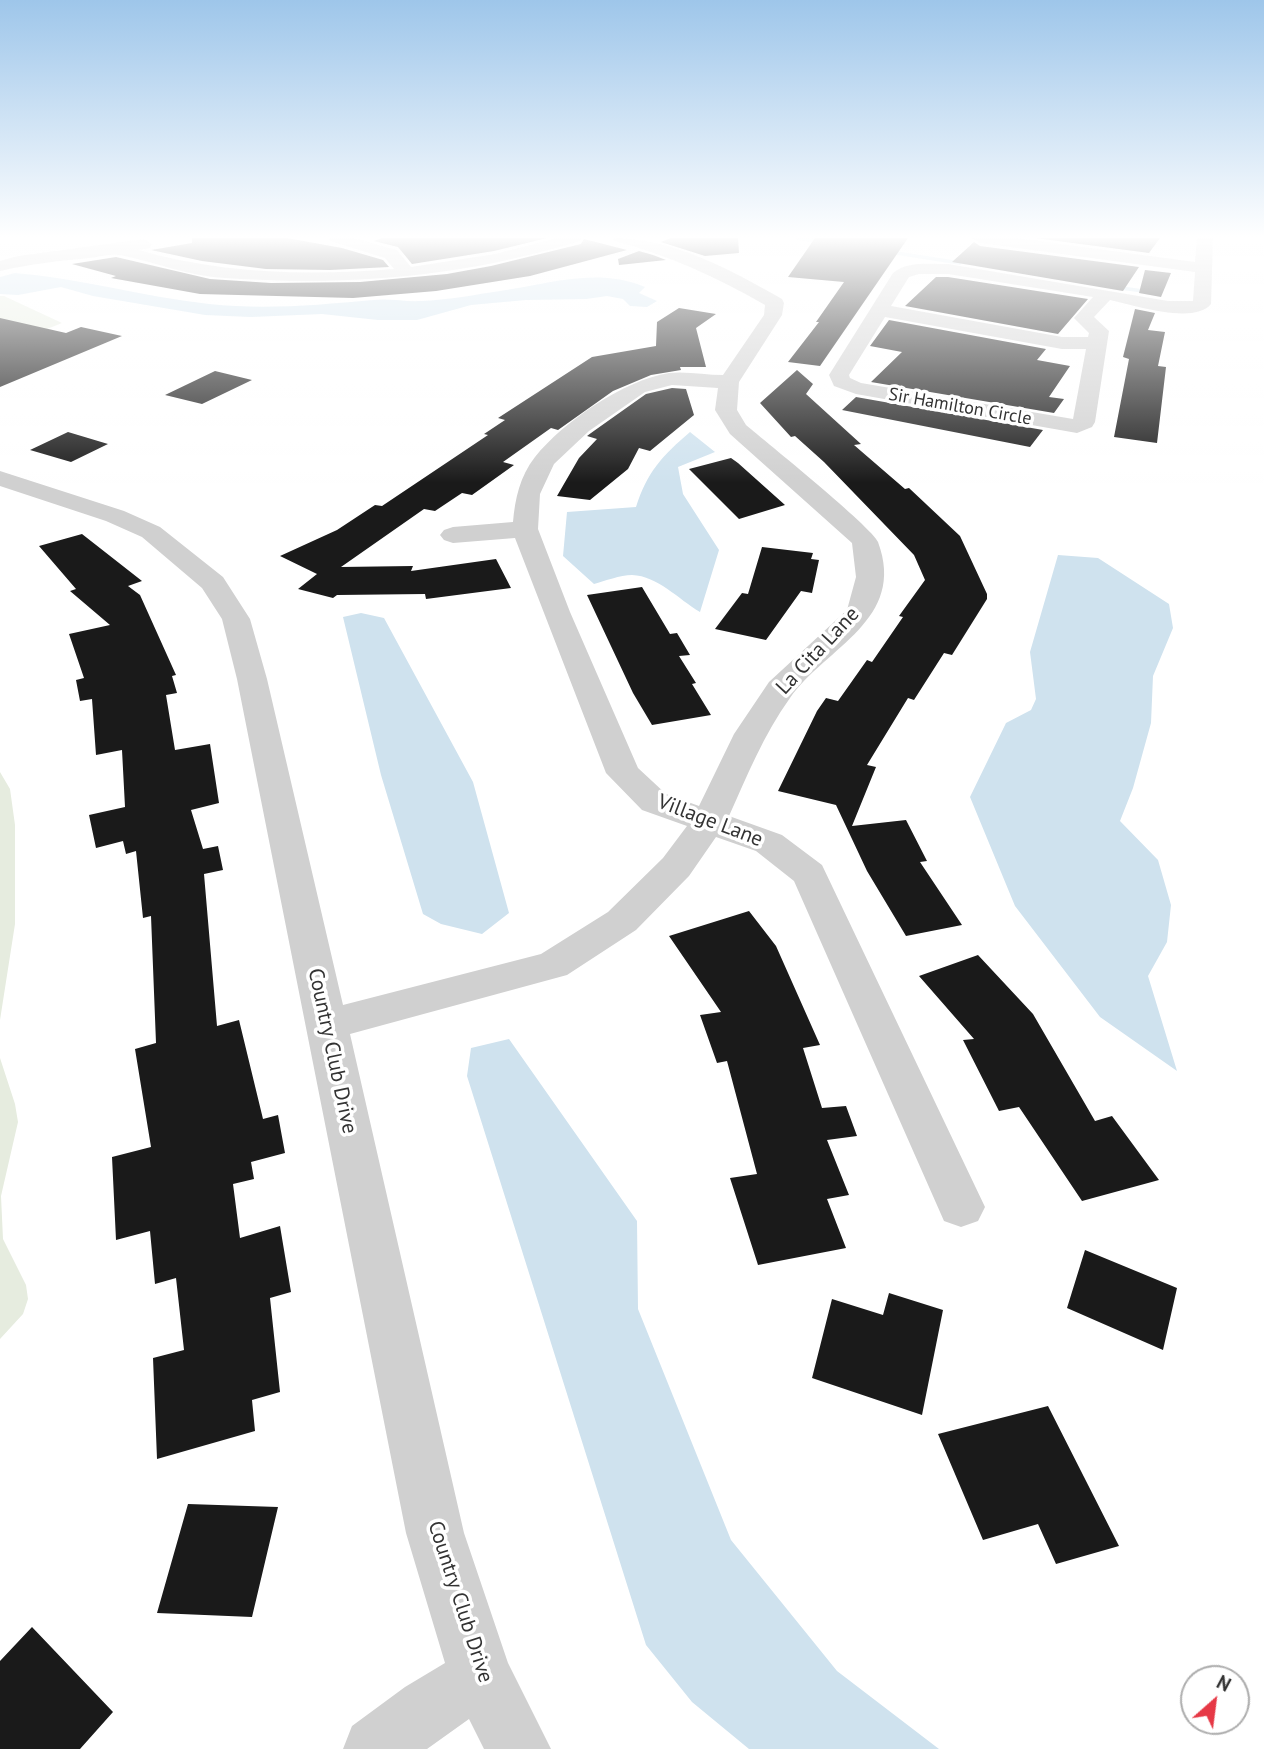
<!DOCTYPE html>
<html>
<head>
<meta charset="utf-8">
<style>
  body { margin:0 }
  #map { position:relative; width:1264px; height:1749px; overflow:hidden; background:#fff; font-family:"PT Sans",sans-serif }
  canvas { display:block }
  .north { position:absolute; left:1180px; top:1665px; width:70px; height:70px; box-sizing:border-box; background:#fff; border:2px solid #adadad; border-radius:50%; rotate:28deg; font-size:19px; font-weight:700; line-height:28px; text-align:center; color:#333 }
  .north::after { content:''; display:block; margin:auto; width:24px; height:32px; background:#e63946; clip-path:polygon(50% 0,100% 100%,50% 72%,0 100%) }
</style>
</head>
<body>
<div id="map">
<canvas width="1264" height="1749"></canvas>
<div class="north">N</div>
</div>
<script>
const ctx = document.querySelector('canvas').getContext('2d');
ctx.lineJoin = 'round';
function fill(path, color) { ctx.fillStyle = color; ctx.fill(path, 'evenodd'); }
function trace(path, color, width, dash) { ctx.strokeStyle = color; ctx.lineWidth = width; ctx.lineCap = dash ? 'butt' : 'round'; ctx.setLineDash(dash || []); ctx.stroke(path); }
function label(font, color, halo, rows, align = 'center') {
  ctx.font = font + ' "PT Sans",sans-serif'; ctx.lineWidth = 7; ctx.setLineDash([]); ctx.textBaseline = 'middle'; ctx.strokeStyle = halo; ctx.fillStyle = color; for (const [text, x, y, turn = 0] of rows) {
    ctx.save(); ctx.translate(x, y); ctx.rotate((+turn || 0) * Math.PI / 180); ctx.textAlign = isNaN(turn) ? turn : align; if (halo) ctx.strokeText(text, 0, 0); ctx.fillText(text, 0, 0); ctx.restore();
  }
}
fill(new Path2D(`
  M0 296H4L62 323 0 348Z
  M0 772 10 789 15 825V924L0 1020Z
  M0 1058 15 1104 18 1122 1 1196 3 1239 26 1285 28 1299 23 1314 0 1339Z`), '#e6ecdf');
fill(new Path2D(`
  M15 273C80 278 144 297 209 304 264 310 318 305 373 300 389 298 405 302 421 301 447 300 474 295 500 291 549 284 597 267 645 287L639 293 657 301 647 307 630 306 623 299 607 296 586 299 526 300 471 305 417 320H378L322 314 251 317 205 315 93 296 61 287 18 295 0 294V277Z
  M690 432 715 452 678 467 683 494 719 550 700 612C678 599 658 576 632 575 620 575 605 581 594 584L563 556 567 512 636 507C647 472 662 456 690 432Z
  M1058 555 1098 558 1169 604 1173 628 1153 676 1151 723 1133 788 1120 821 1158 860 1171 905 1167 942 1148 976 1177 1071 1100 1017 1015 906 970 797 1006 723 1031 710 1036 699 1030 652Z
  M361 613 384 618 473 782 509 913 482 934 441 924 423 914 381 775 343 617Z
  M509 1039 637 1221 638 1309 731 1540 837 1671 939 1749H749L692 1702 646 1645 467 1076 471 1048Z`), '#cfe2ee');
trace(new Path2D(`
  M797 238 821 242
  M890 252 960 263
  M1114 287 1150 292`), '#cfe2ee', 3.5);
fill(new Path2D(`
  M192 238H287L342 248 383 260 389 267 330 270 266 269 202 261 151 250 192 243Z
  M382 238H547L494 251 412 264 398 247 374 241Z
  M671 238H738L739 253 705 256 661 242Z
  M815 238H908L820 366 788 362 819 322H816L844 282 788 277Z
  M1035 238H1160L1149 253Z
  M584 239 627 250 530 276 436 291 353 298 200 294 111 278 116 276 72 264 116 257 210 279 271 283 360 282 447 274 491 266 581 244Z
  M974 242 980 246 1139 267 1123 291 952 262Z
  M639 251 653 255 666 260 619 265 618 259Z
  M1145 270 1171 273 1161 297 1139 293Z
  M936 277H948L1088 299 1058 334 905 306Z
  M679 308 716 314 696 328 706 367H680L681 370 651 375 613 391 558 430 551 428 503 462 514 465 472 495 462 493 435 511 424 509 341 567 413 566 411 571 496 559 511 588 426 599 425 594 337 595 333 598 298 589 317 574 280 556 337 530 375 505 382 506 488 435 484 434 505 420 498 418 592 357 656 346 657 322Z
  M1135 309 1155 313 1148 330 1165 332 1158 366 1166 367 1157 443 1114 437 1129 359 1123 357Z
  M0 318 66 333 81 327 122 336 0 387Z
  M889 320 1046 349 1037 360 1070 366 1049 397 1064 399 1054 413 871 382 902 352 870 346Z
  M797 370 813 384 806 394 861 444 854 445 905 489 909 488 960 536 987 594V599L952 655 944 653 914 700 908 698 867 765 876 767 852 826 906 820 927 861 920 862 962 925 906 936 867 871 836 805 778 791 817 711 826 698 838 701 867 660 872 662 903 617 899 616 925 580 914 555 824 462 795 436 791 437 760 403Z
  M215 371 252 380 202 404 165 395Z
  M672 388 686 389 694 415 650 451 639 448 628 469 590 500 557 496 579 458 597 439 587 436 591 433 646 394Z
  M856 397 1043 430 1030 447 842 410Z
  M68 432 108 444 71 462 30 450Z
  M731 458 738 463 785 505 739 519 689 469Z
  M82 534 142 581 128 586 140 595 176 675 172 676 177 693 166 695 175 750 210 744 219 803 191 810 203 849 218 846 223 870 204 874 217 1026 239 1020 263 1119 278 1115 285 1153 251 1162 254 1179 233 1184 240 1238 280 1226 291 1292 270 1298 280 1392 252 1400 255 1431 157 1459 153 1358 184 1350 176 1278 155 1284 150 1231 116 1240 112 1157 151 1147 135 1049 156 1043 151 916 143 918 136 851 126 854 123 841 96 848 89 815 125 807 122 750 96 755 92 699 80 701 76 680 84 678 69 634 110 625 70 591 76 589 39 546Z
  M762 547 813 553 811 559 819 560 812 593 801 591 766 640 715 629 742 593 748 594Z
  M642 587 670 634 677 633 690 655 679 656 696 683 692 684 711 715 652 725 633 693 587 595Z
  M749 911 776 946 820 1045 803 1048 822 1108 846 1106 857 1136 827 1140 849 1195 827 1199 846 1248 758 1265 730 1178 757 1174 727 1061 717 1063 700 1015 721 1012 669 936Z
  M978 955 1033 1014 1095 1121 1112 1116 1159 1180 1082 1201 1019 1107 999 1111 963 1040 974 1039 919 976Z
  M1085 1250 1177 1288 1163 1350 1067 1308Z
  M889 1293 943 1310 922 1415 812 1378 832 1299 883 1315Z
  M1048 1406 1119 1546 1056 1564 1038 1524 983 1540 938 1434Z
  M188 1504 278 1507 252 1617 157 1613Z
  M32 1627 113 1712 80 1749H0V1661Z`), '#1a1a1a');
fill(new Path2D(`
  M328 238H353L397 250 411 267 495 254 557 238H582L580 241C457 278 351 286 224 278 188 276 155 262 120 255 111 253 99 257 89 258 59 261 30 264 0 271V261L18 256 144 239 152 244 150 248 139 250C221 274 310 276 394 269L385 258 330 241Z
  M612 238C673 238 729 269 782 299L784 303 782 315 739 382 737 410 746 425C765 441 873 528 878 542 907 620 826 647 790 698 764 734 747 776 729 816L782 835 822 865 985 1207 978 1221 961 1227 944 1221 794 881 756 851 716 837 689 876 636 930 567 975 350 1034 464 1533 508 1663 551 1749H484L469 1719 427 1749H343L352 1726 405 1687 445 1663 406 1533 237 679 222 619 202 588 142 537 106 521 0 486V471L124 511 160 527 223 577 250 619 267 679 343 1005 541 954 608 912 663 858 687 826 642 810 606 773 515 538 453 543 444 540 440 535 444 530 453 527 513 522C515 499 520 476 535 457 563 422 624 380 669 373 686 371 706 375 723 375L764 315 765 305C717 277 668 255 614 241ZM672 385 718 388 715 410 730 434 852 543 856 577 847 610 769 682 734 734 699 806 666 794 638 768 570 612 538 529 540 494 554 464 589 431 645 392Z
  M972 238H1016L1195 262 1197 238H1213L1211 304C1194 325 1133 305 1110 300L1094 317 1109 331 1095 422 1092 427 1077 433 856 394 834 386 829 375 893 273C906 261 931 264 948 264L1168 301H1193L1195 272 980 243ZM919 274H948L1093 297 1074 318 1089 333 1088 337H1062L891 306 909 277ZM885 317 1062 349H1086L1073 419 861 383 850 378 849 375Z`), '#d0d0d0');
const sky = ctx.createLinearGradient(0, 0, 0, 483);
sky.addColorStop(0, '#9ec6ea');
sky.addColorStop(0.49, '#fff');
sky.addColorStop(1, '#ffffff00');
ctx.fillStyle = sky;
ctx.fillRect(0, 0, 1264, 483);
label('18px', '#333', '#fff', [
  ["Sir Hamilton Circle",960,407,10]
]);
label('21px', '#333', '#fff', [
  ["La Cita Lane",818,651,-47],
  ["Village Lane",710,821,21],
  ["Country Club Drive",332,1051,78],
  ["Country Club Drive",460,1602,72]
]);
</script>
</body>
</html>
